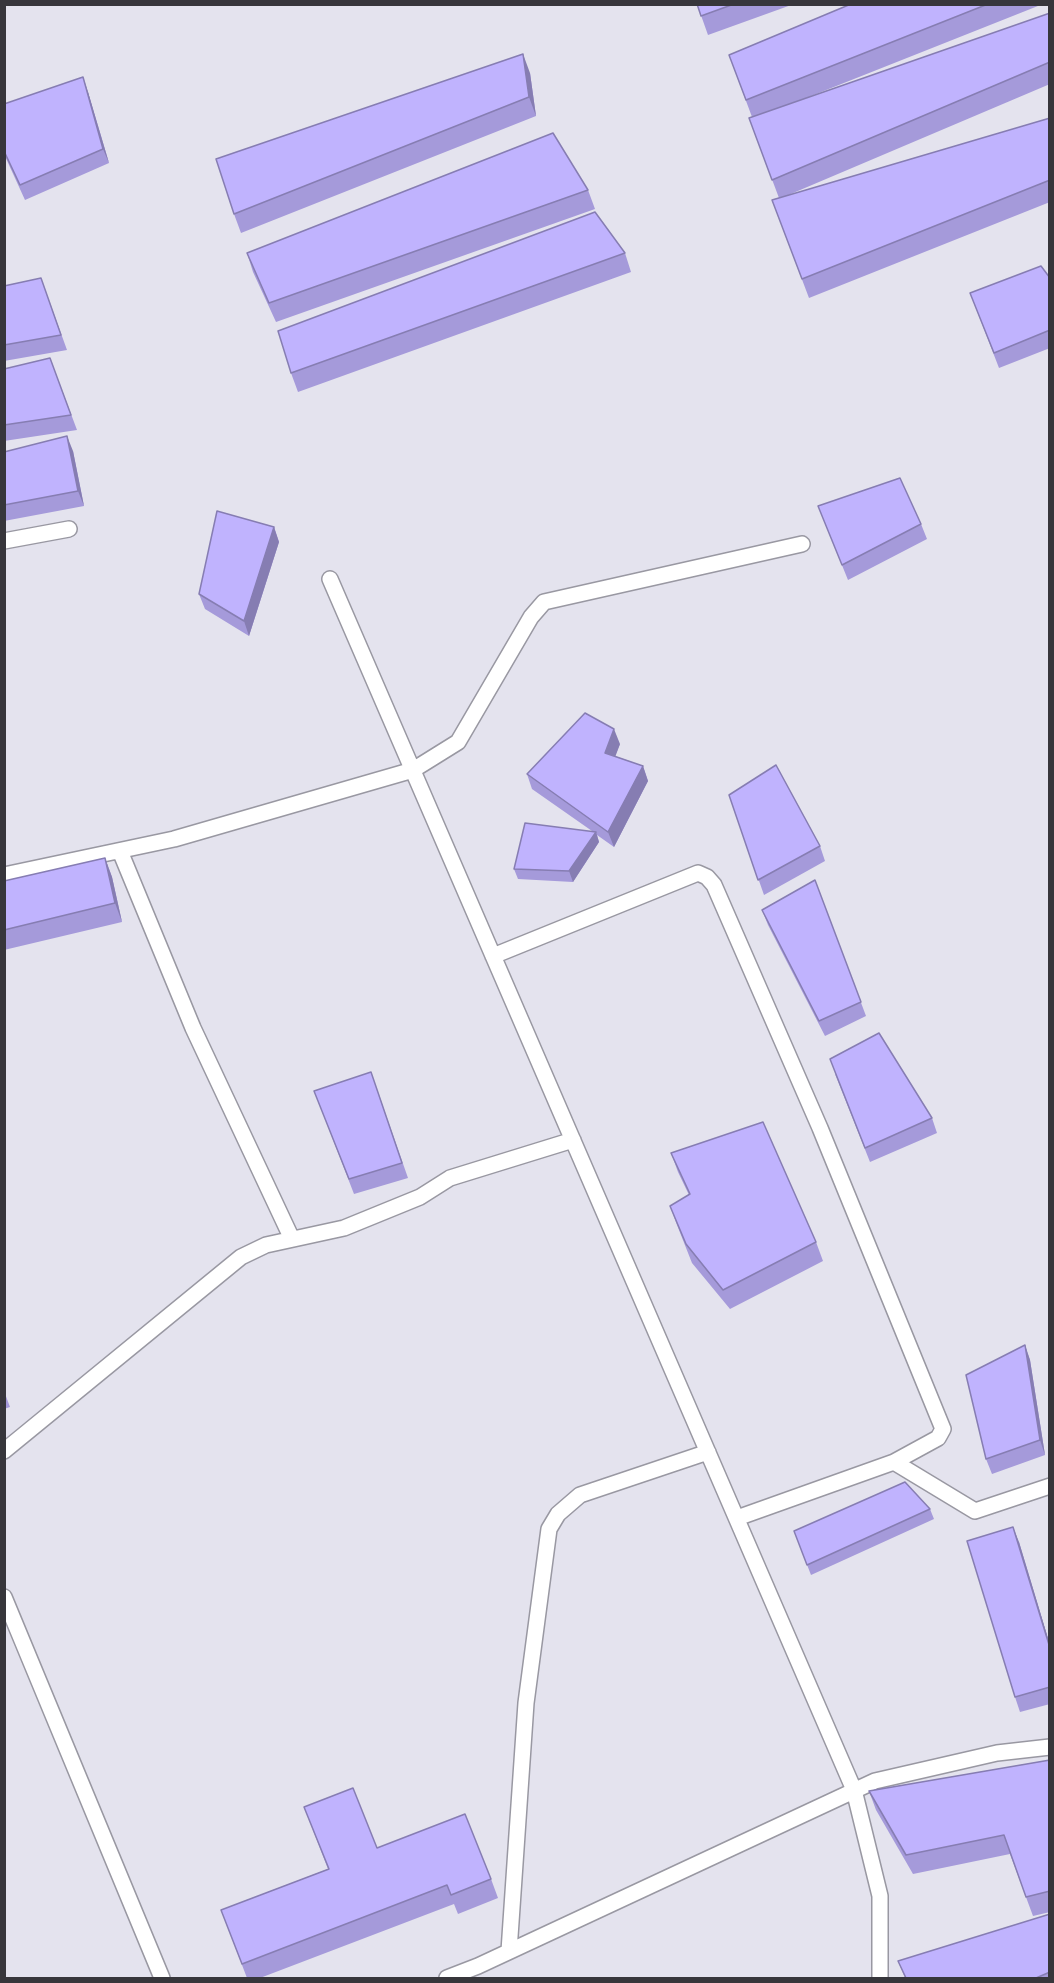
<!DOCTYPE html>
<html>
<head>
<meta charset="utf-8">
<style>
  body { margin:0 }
  #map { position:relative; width:1054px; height:1983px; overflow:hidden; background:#e4e3ee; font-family:Manrope,sans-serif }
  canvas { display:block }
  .frame { position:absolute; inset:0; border:6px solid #37363b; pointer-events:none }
</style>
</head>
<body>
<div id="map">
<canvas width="1054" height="1983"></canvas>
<div class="frame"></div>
</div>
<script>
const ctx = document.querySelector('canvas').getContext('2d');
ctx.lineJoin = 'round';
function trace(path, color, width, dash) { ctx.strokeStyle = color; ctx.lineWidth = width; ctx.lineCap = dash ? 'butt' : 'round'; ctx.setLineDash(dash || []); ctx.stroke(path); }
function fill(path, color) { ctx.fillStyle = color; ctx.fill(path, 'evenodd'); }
const lane = new Path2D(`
  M4 541 69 529
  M330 579 854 1790 880 1896V1978
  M120 851 193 1028 292 1239
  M4 875 174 839 413 770 458 742 531 617 544 602 802 544
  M493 956 698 873 707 877 714 885 820 1128 943 1429 938 1438 894 1462
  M4 1451 241 1257 266 1245 344 1228 420 1197 450 1178 573 1140
  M737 1518 894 1462 975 1511 1050 1486
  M4 1597 162 1978
  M509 1951 526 1703 549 1529 558 1514 580 1495 708 1452
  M447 1978 478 1966 875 1781 997 1753 1050 1747`);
trace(lane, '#9998a2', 18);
trace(lane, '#fff', 15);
fill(new Path2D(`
  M697 4H794L708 35Z
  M851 4H1043L796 102 1050 13V84L786 196 1050 118V202L809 298 772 200 779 198 749 118 752 117 729 55Z
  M530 73 536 116 241 233 234 214Z
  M88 92 109 163 25 200 4 154V104Z
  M588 190 595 209 276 322 253 272 247 253Z
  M625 253 631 272 298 392 291 373Z
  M41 278 67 350 4 361V286Z
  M1050 278V348L999 368 970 293Z
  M50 358 77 430 4 441V369Z
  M73 451 84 506 4 521V452Z
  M818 506 921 524 927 539 848 580Z
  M274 527 279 542 249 636 205 609 199 594Z
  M620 744 615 756 643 766 648 781 614 847 597 835 599 842 573 882 518 879 514 869 592 831 532 789 527 774Z
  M729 795 820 846 825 861 764 895Z
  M105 858 112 877 122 922 4 950V881Z
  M815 880 866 1016 825 1036 768 925 762 910Z
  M371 1072 408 1178 354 1194 320 1106Z
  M835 1074 932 1118 937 1133 870 1162Z
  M671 1153 816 1242 823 1261 730 1309 692 1263 677 1225 670 1206 689 1195 678 1172Z
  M1025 1345 1030 1360 1045 1455 992 1474 986 1459Z
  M4 1391 10 1407 4 1409Z
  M930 1509 934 1519 811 1575 794 1531Z
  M1019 1542 1050 1645V1704L1020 1712 1015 1697Z
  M1050 1760V1912L1033 1916 1010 1854 913 1874 876 1810 869 1791Z
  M304 1807 377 1848 491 1879 498 1898 458 1914 454 1904 260 1978H247L221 1910 328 1869Z
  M1050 1914V1978H905L898 1961Z`), '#a59ada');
fill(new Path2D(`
  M523 54 530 73 536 116 529 97Z
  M83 77 88 92 109 163 103 149Z
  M67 436 73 451 84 506 78 491Z
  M274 527 279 542 249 636 244 621Z
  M614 729 620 744 611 768 605 753Z
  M643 766 648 781 614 847 608 832Z
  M596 832 599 842 573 882 569 871Z
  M105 858 112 877 122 922 115 903Z
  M1025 1345 1030 1360 1045 1455 1040 1440Z
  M1013 1527 1019 1542 1050 1645V1648Z`), '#867db2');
const building = new Path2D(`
  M697 4H734L701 16Z
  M851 4H988L746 100 729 55Z
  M1050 13V62L772 180 749 118Z
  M523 54 529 97 234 214 216 159Z
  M83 77 103 149 20 185 4 151V104Z
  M1050 118V180L802 279 772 200Z
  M553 133 588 190 269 303 247 253Z
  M595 212 625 253 291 373 278 331Z
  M1041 266 1050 278V330L994 353 970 293Z
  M41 278 61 335 4 345V286Z
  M50 358 71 415 4 425V369Z
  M67 436 78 491 4 505V452Z
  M900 478 921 524 842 565 818 506Z
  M217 511 274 527 244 621 199 594Z
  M585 713 614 729 605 753 643 766 608 832 527 774Z
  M776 765 820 846 758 880 729 795Z
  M525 823 596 832 569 871 514 869Z
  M105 858 115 903 4 930V881Z
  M815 880 861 1002 819 1021 762 910Z
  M879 1033 932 1118 865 1148 830 1059Z
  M371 1072 402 1163 349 1179 314 1091Z
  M763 1122 816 1242 723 1290 686 1244 670 1206 690 1194 671 1153Z
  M1025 1345 1040 1440 986 1459 966 1375Z
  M905 1482 930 1509 807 1565 794 1531Z
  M1013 1527 1050 1648V1687L1015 1697 967 1541Z
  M1050 1760V1891L1026 1897 1004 1835 906 1855 869 1791Z
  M353 1788 377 1848 465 1814 491 1879 451 1895 447 1885 242 1964 221 1910 329 1869 304 1807Z
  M1050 1914V1972L1036 1978H906L898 1961Z`);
fill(building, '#c0b3fe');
trace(building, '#867db2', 1.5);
</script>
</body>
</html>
